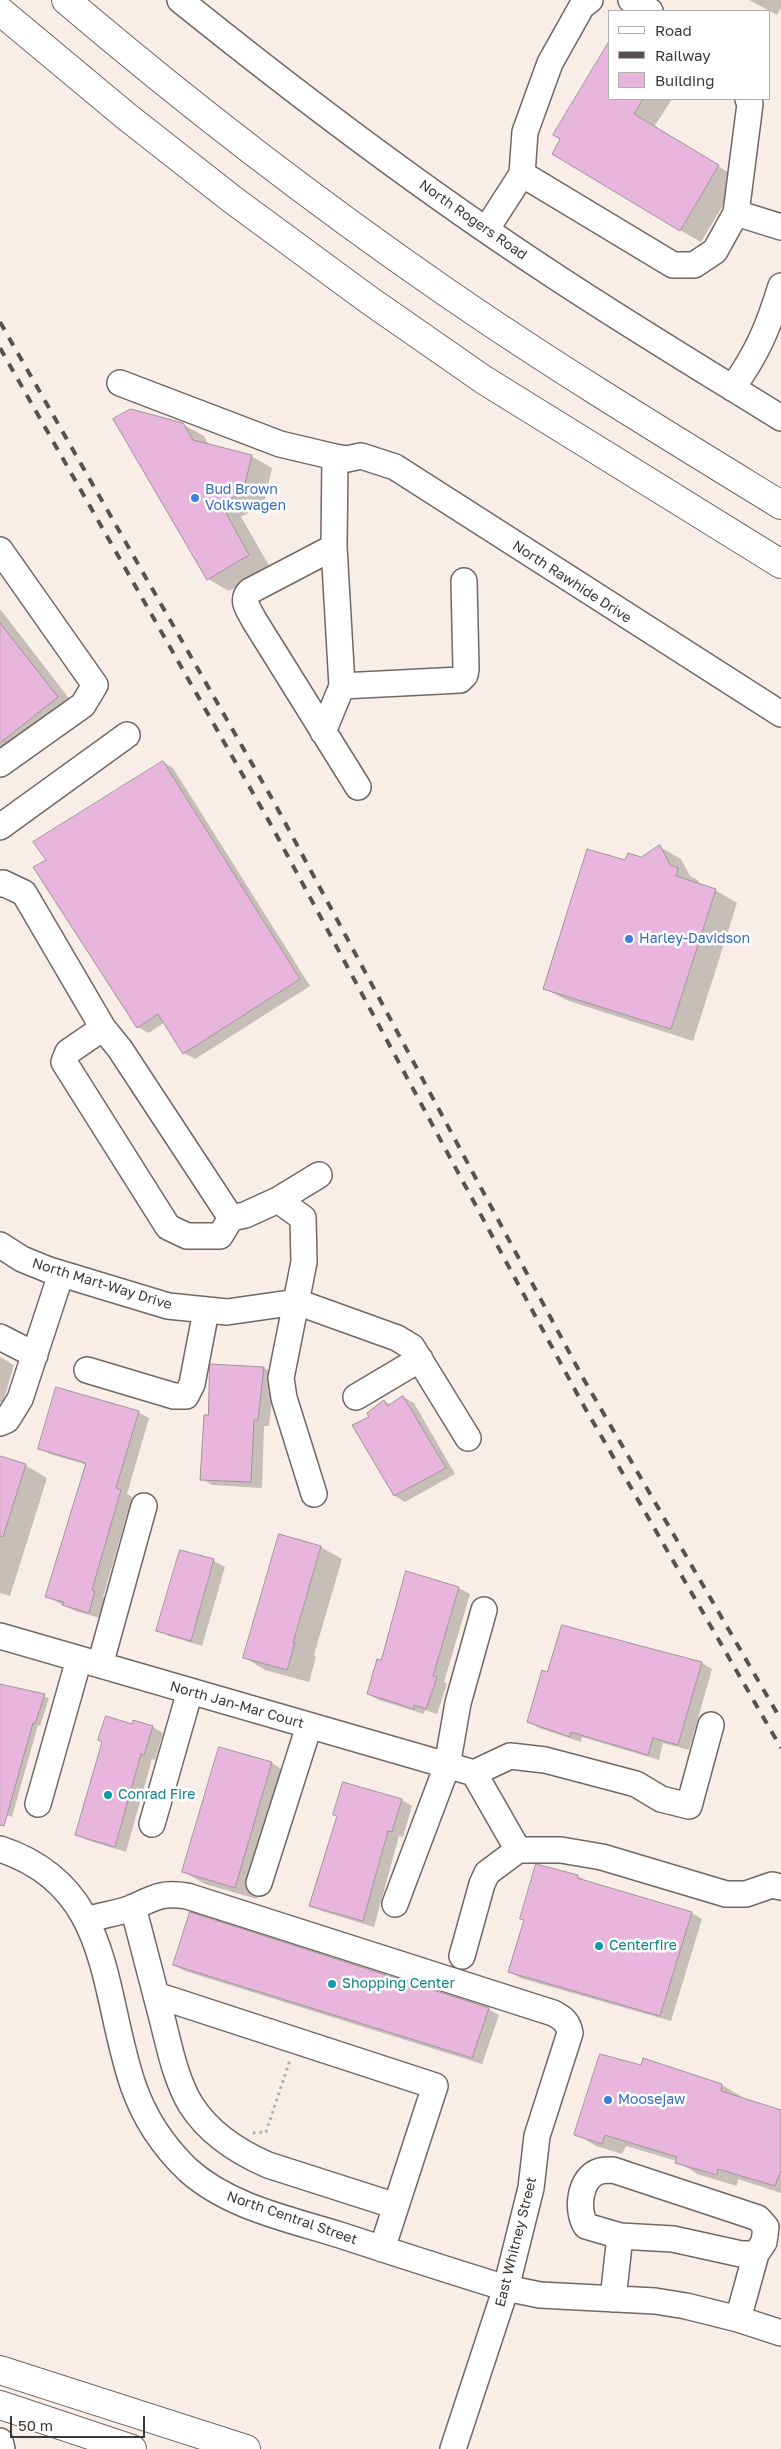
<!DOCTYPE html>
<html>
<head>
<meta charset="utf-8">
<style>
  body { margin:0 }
  #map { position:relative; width:781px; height:2449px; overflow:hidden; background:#f9eee7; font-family:"Golos Text",sans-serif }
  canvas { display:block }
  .legend { position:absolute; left:608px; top:10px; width:162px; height:90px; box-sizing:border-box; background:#fff; border:1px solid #b1b0af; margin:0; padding:6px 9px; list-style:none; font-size:15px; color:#3d3936 }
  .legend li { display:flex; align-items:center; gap:10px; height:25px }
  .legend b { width:25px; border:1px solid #b1b0af }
  .scale { position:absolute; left:10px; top:2416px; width:135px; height:22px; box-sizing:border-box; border:2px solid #3d3936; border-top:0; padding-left:6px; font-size:15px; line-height:18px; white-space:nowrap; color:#3d3936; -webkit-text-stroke:4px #fff; paint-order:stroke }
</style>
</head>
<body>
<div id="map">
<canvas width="781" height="2449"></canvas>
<ul class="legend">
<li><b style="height:6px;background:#fff"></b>Road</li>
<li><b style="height:6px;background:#57524f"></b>Railway</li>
<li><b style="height:14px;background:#e8b6dc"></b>Building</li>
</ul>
<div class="scale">50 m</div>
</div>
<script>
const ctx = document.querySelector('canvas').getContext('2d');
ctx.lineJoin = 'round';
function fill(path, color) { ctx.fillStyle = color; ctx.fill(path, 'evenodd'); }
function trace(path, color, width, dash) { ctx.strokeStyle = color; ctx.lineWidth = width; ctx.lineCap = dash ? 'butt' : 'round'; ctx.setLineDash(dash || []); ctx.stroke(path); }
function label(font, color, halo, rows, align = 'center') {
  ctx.font = font + ' "Golos Text",sans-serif'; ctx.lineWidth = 5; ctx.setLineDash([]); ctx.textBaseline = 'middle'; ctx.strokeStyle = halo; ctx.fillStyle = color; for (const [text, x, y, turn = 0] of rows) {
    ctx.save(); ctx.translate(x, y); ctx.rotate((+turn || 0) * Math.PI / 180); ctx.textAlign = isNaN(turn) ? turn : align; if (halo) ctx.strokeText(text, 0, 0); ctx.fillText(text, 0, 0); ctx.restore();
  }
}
fill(new Path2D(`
  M749 0H781V8L777 15Z
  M610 99H672L654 127 739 179 701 242 680 230Z
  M182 424 204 436 209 446 251 456 272 468 264 504 241 517 270 567 229 591 208 579Z
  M0 609 78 710 0 771Z
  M163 762 173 768 310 986 195 1059 184 1053 165 1022 149 1033 138 1027 48 860Z
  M660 847 681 859 690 876 699 881 698 885 715 890 737 903 693 1041 566 1000 544 988 626 862 641 858Z
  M0 1357 14 1365 3 1403 0 1402Z
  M212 1365 264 1368 275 1374 269 1426H264L262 1488 212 1485 202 1479 209 1416Z
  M403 1397 414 1403 455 1474 405 1502 394 1495 384 1401 391 1405Z
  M138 1412 149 1418 127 1494 132 1497 103 1597 105 1598 100 1618 75 1611 47 1597 87 1465 50 1454 39 1448Z
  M0 1458 25 1465 47 1478 10 1596 0 1593Z
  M279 1536 321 1547 342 1559 314 1655 316 1657 309 1682 265 1670 244 1657Z
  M181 1551 214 1561 225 1567 202 1646 169 1636 158 1630Z
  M407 1573 459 1588 470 1594 444 1682 447 1684 437 1714 425 1710 424 1714 379 1700 368 1694 382 1662Z
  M563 1626 702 1663 712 1669 689 1750 663 1743 659 1760 582 1737 581 1742 539 1728 528 1721 548 1673Z
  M0 1685 49 1698 40 1726 38 1725 12 1817 0 1813Z
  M153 1727 163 1733 155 1760 152 1759 126 1852 87 1840 76 1834Z
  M220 1749 272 1763 293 1776 257 1899 205 1884 184 1872Z
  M344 1783 402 1800 412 1806 403 1837 399 1836 374 1927 322 1911 311 1905 338 1816Z
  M537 1866 578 1876 589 1882 692 1913 702 1919 671 2021 520 1978 510 1972 525 1921 521 1919Z
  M174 1965 488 2009 499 2015 482 2064 185 1971Z
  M642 2066 722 2085 742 2097 741 2099 781 2112V2193L738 2179 737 2186 697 2174 677 2161 626 2146 622 2154 596 2146 576 2134Z`), '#0003');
const building = new Path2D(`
  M610 40V99H643L634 114 719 165 680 231 552 154 560 139 553 135Z
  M131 409 183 423 193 440 252 455 243 492 221 504 249 555 207 580 113 419Z
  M0 623 58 697 0 743Z
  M163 761 300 979 183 1054 158 1014 137 1028 33 867 46 860 33 842Z
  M660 845 670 865 678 868 676 876 716 889 671 1029 543 989 587 849 625 860 628 853 641 857Z
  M210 1364 264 1367 258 1420H254L251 1482 200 1480 204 1415H208Z
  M56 1387 139 1411 116 1488 121 1490 92 1590 95 1591 89 1613 62 1605 64 1602 45 1597 86 1463 38 1449Z
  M403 1396 446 1468 394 1496 352 1425 369 1417 367 1413 384 1400 387 1406Z
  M0 1456 26 1464 3 1537 0 1536Z
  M279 1534 321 1546 293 1643H295L287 1670 243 1658Z
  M180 1550 214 1559 191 1641 156 1631Z
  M406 1571 459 1587 433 1676 437 1677 426 1709 414 1705V1709L367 1694 377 1659 381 1660Z
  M562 1625 702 1662 678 1745 653 1738 648 1755 571 1732 570 1737 527 1722 542 1670 547 1672Z
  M0 1684 45 1694 35 1724 33 1723 4 1826 0 1825Z
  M106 1716 132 1724 133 1720 153 1726 144 1755 141 1754 115 1847 75 1835 102 1742 98 1740Z
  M219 1747 272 1762 235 1888 182 1872Z
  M343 1782 402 1799 392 1832 388 1831 363 1921 309 1906 337 1816 333 1815Z
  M536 1864 578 1875 577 1878 692 1912 660 2016 508 1972 524 1920 520 1919Z
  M190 1912 489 2008 472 2058 173 1965Z
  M600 2054 641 2065 643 2058 722 2084 721 2091 781 2110V2170L775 2186 718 2169 717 2175 675 2163 677 2157 605 2135 602 2144 574 2135Z`);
fill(building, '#e8b6dc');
trace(building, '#9f959c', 1);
const minor = new Path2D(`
  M180 0C298 95 418 186 544 269 622 321 702 369 781 418
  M631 0 650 11
  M522 174 673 265H694L715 251 736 213 750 104 748 99
  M736 213 781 227
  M486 230 522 174 525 132 550 63 582 6 590 0
  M120 383 280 444 335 457 347 459 361 456 395 467 781 714
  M732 388C757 355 769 325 781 286
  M335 457 334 547 342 686 460 680 465 675 466 669 464 581
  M334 547 250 591C240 600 249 610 254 620L358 787
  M0 550 95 685 83 705 0 764
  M323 732 342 686
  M0 827 127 735
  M0 884 3 883 24 893 103 1028 120 1049 231 1218 245 1215 278 1200 303 1218 304 1262 281 1378 284 1398 314 1494
  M103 1028 68 1052 64 1062 168 1227 187 1236H220L231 1218
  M278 1200 319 1175
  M0 1245 22 1259 49 1270 168 1306 227 1312 297 1302
  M297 1302 397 1338 412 1347 468 1438
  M0 1337 35 1355
  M87 1370 174 1396H186L192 1384 206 1311
  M356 1397 420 1359
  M0 1423 7 1420 20 1399 61 1274
  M0 1636 474 1773
  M100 1665 144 1506
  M474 1773 510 1756 545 1760 636 1784 661 1799 689 1806 711 1725
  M474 1773 518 1850
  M38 1804 79 1659
  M152 1824 190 1691
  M0 1849C113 1886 101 1991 133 2085 144 2117 164 2147 188 2170 229 2207 289 2219 340 2235 395 2253 450 2271 506 2288L540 2295 655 2301 686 2306 738 2319 781 2333
  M259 1883 309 1726
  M395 1904 447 1766 458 1703 484 1610
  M133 1907C143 1945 153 1984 163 2022 170 2050 176 2080 191 2105 209 2133 238 2152 268 2165L396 2206
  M87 1920C102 1915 120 1913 134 1907 155 1897 163 1892 187 1896L553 2013C563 2018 568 2022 570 2033L537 2136 531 2188 506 2288 453 2449
  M462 1956 482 1884 487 1873 518 1850H561L602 1857 726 1894H746L772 1885 781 1887
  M156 1995 435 2086 382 2249
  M613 2299 620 2236 586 2226C576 2211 579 2177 600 2171 604 2170 609 2170 613 2170L743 2213 758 2218 766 2227 764 2242 756 2254H741L673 2239 620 2236
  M738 2319 756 2254
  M0 2441 2 2449`);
const major = new Path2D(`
  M0 2370 246 2449
  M0 2405 132 2449`);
const highway = new Path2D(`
  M66 0C187 103 313 200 443 290 553 366 667 435 781 505
  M0 11 126 116 233 200 369 300 484 380 781 564`);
trace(minor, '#716862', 28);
trace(major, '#716862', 30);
trace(highway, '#716862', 30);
trace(new Path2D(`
  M253 2133 266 2132 290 2060`), '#b5aca7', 3, [2.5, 4]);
trace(minor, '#fff', 25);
trace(major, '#fff', 28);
trace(highway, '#fff', 28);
trace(new Path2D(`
  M0 322 275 804 583 1378 781 1720
  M0 348 270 823 581 1401 781 1748`), '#57524f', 4, [9, 9]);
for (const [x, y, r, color] of [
  [195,498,5,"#3f7fe0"],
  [629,939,5,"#3f7fe0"],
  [108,1795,5,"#0f9aa8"],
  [599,1946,5,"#0f9aa8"],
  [332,1984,5,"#0f9aa8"],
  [608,2100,5,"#3f7fe0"]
]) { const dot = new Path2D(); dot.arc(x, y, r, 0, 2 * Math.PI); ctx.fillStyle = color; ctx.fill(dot); trace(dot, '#fff', 2); }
label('14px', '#3d3936', '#fff', [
  ["North Rogers Road",473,220,35],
  ["North Rawhide Drive",572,582,33],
  ["North Mart-Way Drive",102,1284,17],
  ["North Jan-Mar Court",237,1705,16],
  ["North Central Street",292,2218,19],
  ["East Whitney Street",516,2242,-76]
]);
label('14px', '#366cbe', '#fff', [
  ["Bud Brown",205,490],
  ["Volkswagen",205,506],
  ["Harley-Davidson",639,939],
  ["Moosejaw",618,2100]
], 'left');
label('14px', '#0d838f', '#fff', [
  ["Conrad Fire",118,1795],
  ["Centerfire",609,1946],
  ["Shopping Center",342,1984]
], 'left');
</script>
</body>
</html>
